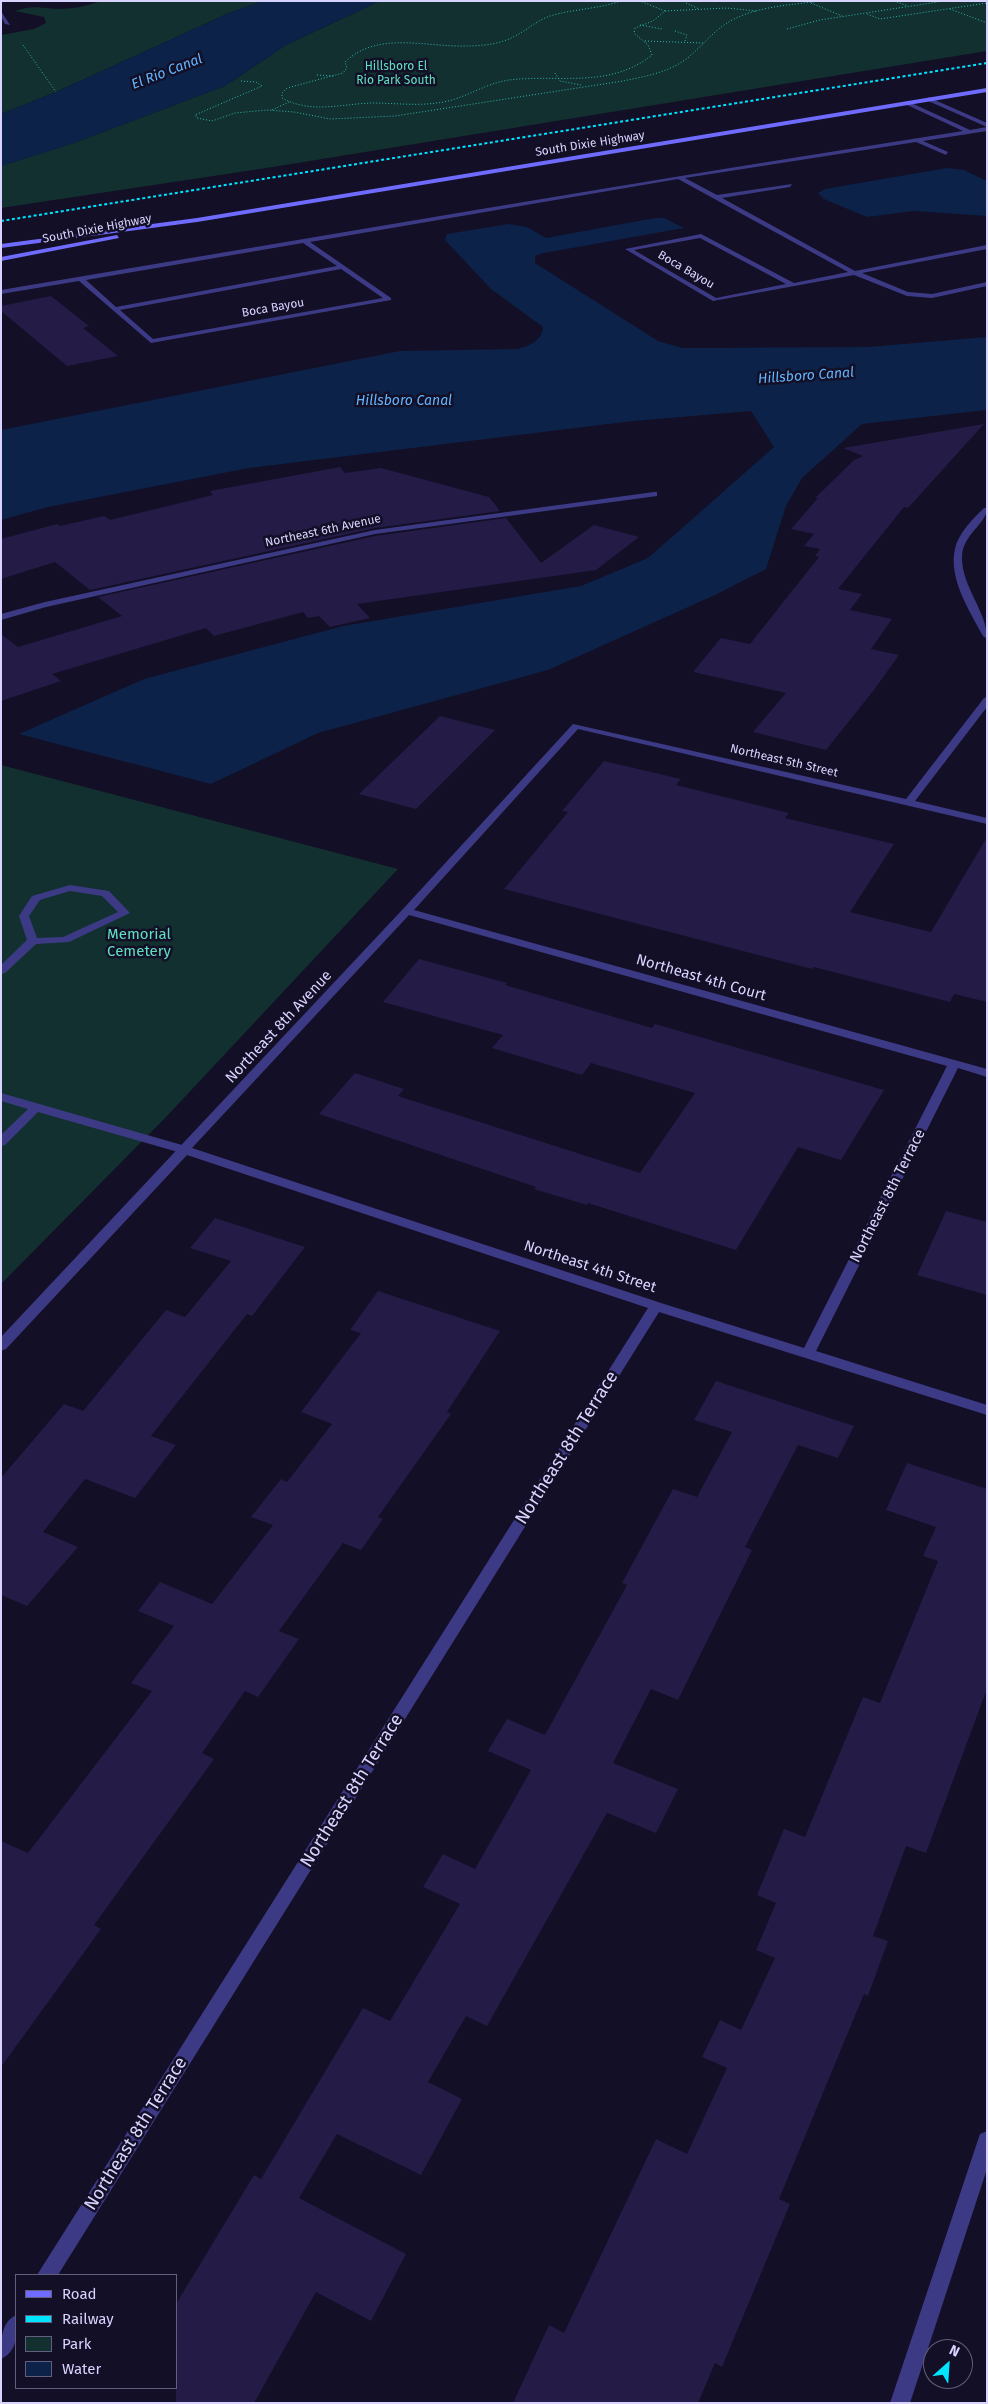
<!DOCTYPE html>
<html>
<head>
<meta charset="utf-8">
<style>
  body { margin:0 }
  #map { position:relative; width:988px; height:2404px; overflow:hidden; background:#130f26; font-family:"Fira Sans",sans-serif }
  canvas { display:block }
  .frame { position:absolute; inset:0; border:2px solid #d9d4ff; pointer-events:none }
  .legend { position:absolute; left:15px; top:2274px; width:162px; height:115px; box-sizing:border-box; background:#130f26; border:1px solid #625e7d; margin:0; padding:6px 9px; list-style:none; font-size:15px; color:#d9d4ff }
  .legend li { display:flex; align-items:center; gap:10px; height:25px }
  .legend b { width:25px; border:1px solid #625e7d }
  .north { position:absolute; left:923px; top:2339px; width:50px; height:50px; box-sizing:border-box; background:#130f26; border:1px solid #625e7d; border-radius:50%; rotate:26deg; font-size:14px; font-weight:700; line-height:20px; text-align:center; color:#d9d4ff }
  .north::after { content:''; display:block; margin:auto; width:18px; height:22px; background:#00e5ff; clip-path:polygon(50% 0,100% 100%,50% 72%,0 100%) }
</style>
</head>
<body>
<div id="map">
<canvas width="988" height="2404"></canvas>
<div class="frame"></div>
<ul class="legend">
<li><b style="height:6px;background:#6f6bff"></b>Road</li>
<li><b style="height:6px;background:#00e5ff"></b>Railway</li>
<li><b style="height:14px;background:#12302f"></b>Park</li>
<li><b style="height:14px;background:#0c2248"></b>Water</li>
</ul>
<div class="north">N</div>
</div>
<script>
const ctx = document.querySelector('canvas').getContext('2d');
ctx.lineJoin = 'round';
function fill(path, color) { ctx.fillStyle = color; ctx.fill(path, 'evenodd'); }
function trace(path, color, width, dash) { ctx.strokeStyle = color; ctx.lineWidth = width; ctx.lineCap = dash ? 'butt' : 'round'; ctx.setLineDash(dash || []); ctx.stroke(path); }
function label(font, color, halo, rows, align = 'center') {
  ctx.font = font + ' "Fira Sans",sans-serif'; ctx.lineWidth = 5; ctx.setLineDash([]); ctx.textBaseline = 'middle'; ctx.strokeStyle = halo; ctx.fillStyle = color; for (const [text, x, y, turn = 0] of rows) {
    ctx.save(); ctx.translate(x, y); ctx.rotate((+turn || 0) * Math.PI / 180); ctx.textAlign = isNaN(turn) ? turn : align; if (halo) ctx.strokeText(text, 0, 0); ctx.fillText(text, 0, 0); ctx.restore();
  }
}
fill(new Path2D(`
  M101 1H263L229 13 56 92 1 114V35L34 29 46 23 44 17 15 11C33 5 40 8 58 9 73 9 87 6 101 1Z
  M380 1H987V51L273 167 1 208V166L71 144 225 86 286 45Z
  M1 765 398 869 167 1116 1 1284Z`), '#12302f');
fill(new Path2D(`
  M263 1H380L286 45 225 86 71 144 1 166V114L56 92 229 13Z
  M947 168 964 170 987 181V216L914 211 867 217 824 199 818 193 825 189Z
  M655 218H664L684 228 544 253 535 256V263L658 341 682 348 868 347 987 337V410L862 424 802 478 786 506 766 569 715 595 548 670 318 733 211 784 19 734 144 679 343 626 581 586 648 558 774 447 751 411 633 421 249 468 48 507 1 520V430L400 351 517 349C529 346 542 341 543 327L491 289 445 240 447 234 509 224 527 227 546 238Z`), '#0c2248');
fill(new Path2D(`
  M51 296 89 326 83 328 118 356 67 366 1 311V306Z
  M984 424 908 508 904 507 838 589 862 594 850 610 892 619 871 649 899 655 874 690 826 750 753 732 786 693 693 672 721 638 750 644 819 557 815 556 820 549 804 546 814 534 791 529 818 498H815L854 460 863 456 843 448Z
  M340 467 345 473 381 468 489 497 500 511 375 528 90 590 55 562 1 579V539L57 524 60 526 104 516 110 520 213 495 210 491Z
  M506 518 541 563 594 525 639 537 596 570 357 604 370 618 330 627 319 616 308 618 303 612 214 636 206 628 52 674 61 681 1 701V634L18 647 122 616 98 597 375 536Z
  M440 716 495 730 416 809 359 794Z
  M604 761 681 779 676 785 789 813 785 818 894 844 850 912 931 932 987 837V1002L954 994 950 1002 814 967 812 969 504 889 568 812 562 811Z
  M419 959 507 983 505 985 652 1028 655 1024 884 1090 841 1160 798 1147 736 1250 588 1203 587 1205 534 1189 536 1187 319 1114 355 1073 404 1089 398 1096 640 1173 695 1093 591 1063 582 1075 492 1048 503 1035 383 1002Z
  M946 1211 987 1222V1295L917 1275Z
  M215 1218 305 1247 252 1316 247 1314 151 1436 176 1445 135 1498 85 1479 43 1532 78 1547 27 1606 1 1595V1478L64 1404 83 1411 166 1310 185 1317 231 1261 190 1248Z
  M378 1291 500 1331 447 1412 451 1414 378 1517 383 1519 361 1550 343 1543 279 1631 299 1639 258 1697 245 1691 202 1753 214 1759 94 1925 101 1929 1 2067V1841L28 1853 152 1691 131 1683 174 1626 138 1611 160 1582 212 1604 273 1525 251 1517 281 1479 287 1482 332 1424 301 1412 361 1333 350 1330Z
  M716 1381 854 1426 838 1458 798 1445 745 1547 752 1550 678 1700 651 1689 613 1763 678 1789 656 1833 607 1813 487 2026 466 2016 428 2082 462 2099 421 2175 337 2134 299 2198 406 2254 371 2321 316 2292 254 2403H176V2304L254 2175 261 2179 363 2008 390 2021 460 1904 423 1887 443 1854 475 1869 531 1770 488 1751 507 1719 545 1735 627 1585 622 1583 673 1489 697 1497 732 1432 694 1420Z
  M907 1463 987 1489V1689L926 1853 906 1846 873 1936 888 1941 868 1996 864 1994 779 2199 790 2204 722 2367 715 2363 698 2403H513L549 2325 564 2333 656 2139 687 2154 727 2068 702 2057 720 2020 741 2030 775 1958 756 1950 776 1903 757 1895 784 1829 805 1837 863 1697 880 1703 938 1561 923 1556 936 1527 886 1510Z`), '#241b47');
trace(new Path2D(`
  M621 1C598 9 573 9 550 16 538 20 528 29 517 35 502 44 483 46 465 46 425 47 377 31 345 62L347 68 343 73 287 88 282 93V98C311 114 340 104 372 103 397 103 422 107 448 101 469 96 487 83 509 80 558 74 610 89 652 55L648 45 634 33 635 28 653 21 665 11 640 1
  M894 1 908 6
  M686 3 699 9
  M811 3 842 16
  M950 9 987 23
  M665 11 727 8 756 11
  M867 14 880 19 987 3
  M640 25 662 29
  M787 29 820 20 944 1
  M675 31 687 35 685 41
  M645 41 703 43
  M23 45 56 92
  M555 73 560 81 581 85
  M317 75 334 76
  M241 81 256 82 262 86 195 115 197 118 212 121 235 113 267 110 294 112 330 119 395 116 623 81C647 76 671 72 690 56 705 43 716 28 734 19 761 6 791 5 820 1
  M272 110 289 102`), '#2fb8b0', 1, [1, 2]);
fill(new Path2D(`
  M928 97 987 123V127L926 100Z
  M907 101 970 130 987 127V131L923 141 948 152 946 155 916 142 685 178 717 195 792 184 790 187 722 198 855 271 987 245V249L862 273 908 292 932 294 987 282V286L932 298 907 296 854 275 713 301 625 249 701 234 794 283 848 272 678 179 310 242 391 298V300L151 343 79 281 1 294V290C321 236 642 181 963 131L905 104ZM700 238 786 284 716 298 634 250ZM303 243 337 266 116 307 86 280ZM341 269 383 298 153 339 120 310Z
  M70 885 109 891 130 913 69 942 36 944 5 973 1 974V965L27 940 19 916 32 896ZM70 891 102 896 118 912 63 937 37 938 29 916 40 900Z
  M1 1093 189 1147 191 1150 185 1154 38 1112 5 1145 1 1146V1135L28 1109 1 1101Z`), '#3d3a85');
fill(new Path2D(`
  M1 11 10 25 5 24 1 17Z
  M654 492H657V496L375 534 46 607 1 620V614L45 602 375 530Z
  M984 508H987C987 524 962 534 962 558 962 587 987 611 987 639L983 636C970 612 948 578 955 549 958 533 973 519 984 508Z
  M987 697V707L915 801 987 818V824L578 729 414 910 987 1069V1077L958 1068 816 1351 987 1405V1415L659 1312 58 2275H37L648 1308 187 1155 6 1349 1 1351V1337L403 909 573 724 906 799 984 698ZM409 915 947 1066 804 1348 661 1303 192 1148Z
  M987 2131V2169L910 2403H890L978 2140 980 2134Z
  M16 2315C17 2331 19 2351 1 2359 1 2342 0 2323 16 2315Z`), '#3d3a85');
fill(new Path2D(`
  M987 88V92L197 222 1 248V244L197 218Z
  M117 235 119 238 1 261V257Z`), '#6f6bff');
trace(new Path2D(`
  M1 221 987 63`), '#00e5ff', 2, [3, 2.5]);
label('12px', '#5fe0c0', '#130f26', [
  ["Hillsboro El",396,67],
  ["Rio Park South",396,81]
]);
label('12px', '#d9d4ff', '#130f26', [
  ["South Dixie Highway",590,144,-9],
  ["South Dixie Highway",97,229,-11],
  ["Boca Bayou",686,270,30],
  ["Boca Bayou",273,308,-10],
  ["Northeast 6th Avenue",323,531,-12],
  ["Northeast 5th Street",784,761,13]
]);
label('italic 14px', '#62b6ff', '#130f26', [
  ["El Rio Canal",167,72,-21],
  ["Hillsboro Canal",806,376,-4],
  ["Hillsboro Canal",404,401]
]);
label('15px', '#5fe0c0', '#130f26', [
  ["Memorial",139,935],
  ["Cemetery",139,952]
]);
label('15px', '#d9d4ff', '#130f26', [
  ["Northeast 4th Court",701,978,16],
  ["Northeast 8th Avenue",279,1027,-47],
  ["Northeast 8th Terrace",888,1196,-63],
  ["Northeast 4th Street",590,1267,18]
]);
label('18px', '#d9d4ff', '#130f26', [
  ["Northeast 8th Terrace",567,1448,-58],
  ["Northeast 8th Terrace",352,1791,-58],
  ["Northeast 8th Terrace",136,2134,-58]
]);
</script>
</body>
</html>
